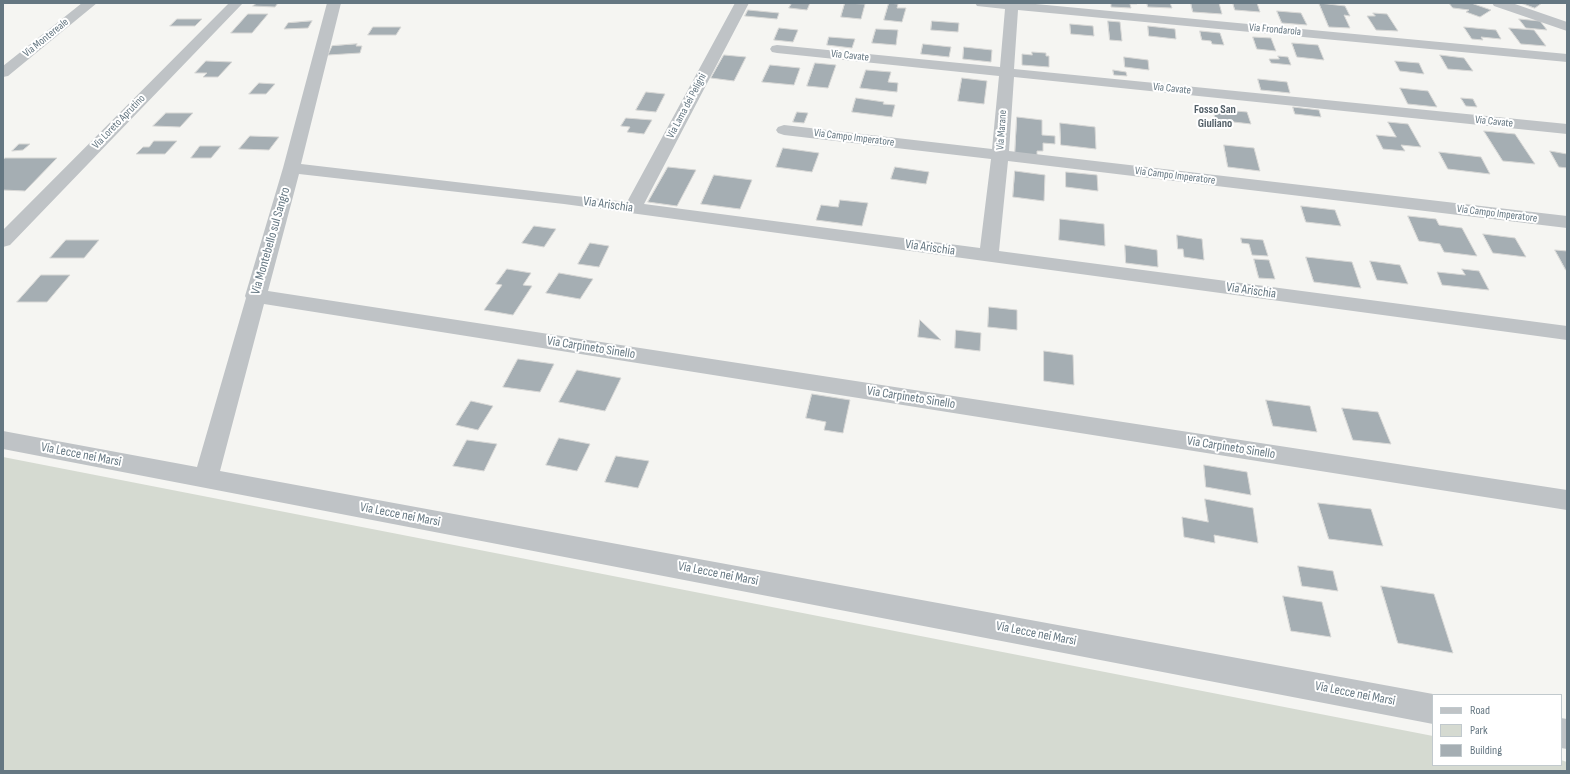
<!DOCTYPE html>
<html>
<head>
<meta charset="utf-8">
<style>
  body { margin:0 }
  #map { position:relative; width:1570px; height:774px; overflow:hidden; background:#f5f5f2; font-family:"Sofia Sans Condensed",sans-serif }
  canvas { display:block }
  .frame { position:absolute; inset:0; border:4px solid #657782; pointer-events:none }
  .legend { position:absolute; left:1432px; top:694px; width:130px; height:72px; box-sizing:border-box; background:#fff; border:1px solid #c1c9cd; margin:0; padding:5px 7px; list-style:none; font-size:12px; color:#657782 }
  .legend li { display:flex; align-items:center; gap:8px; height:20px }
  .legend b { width:20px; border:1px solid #c1c9cd }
</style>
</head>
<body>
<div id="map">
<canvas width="1570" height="774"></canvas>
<div class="frame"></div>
<ul class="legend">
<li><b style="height:5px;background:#bfc3c6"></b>Road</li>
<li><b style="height:11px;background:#d5dad1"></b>Park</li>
<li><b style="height:11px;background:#a5aeb3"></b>Building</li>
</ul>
</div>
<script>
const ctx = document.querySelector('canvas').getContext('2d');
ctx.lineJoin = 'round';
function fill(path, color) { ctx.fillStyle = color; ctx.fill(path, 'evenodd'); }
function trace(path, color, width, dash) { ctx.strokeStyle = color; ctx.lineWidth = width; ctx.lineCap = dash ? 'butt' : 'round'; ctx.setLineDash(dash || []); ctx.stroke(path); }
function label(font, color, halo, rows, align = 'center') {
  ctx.font = font + ' "Sofia Sans Condensed",sans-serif'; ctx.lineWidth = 4; ctx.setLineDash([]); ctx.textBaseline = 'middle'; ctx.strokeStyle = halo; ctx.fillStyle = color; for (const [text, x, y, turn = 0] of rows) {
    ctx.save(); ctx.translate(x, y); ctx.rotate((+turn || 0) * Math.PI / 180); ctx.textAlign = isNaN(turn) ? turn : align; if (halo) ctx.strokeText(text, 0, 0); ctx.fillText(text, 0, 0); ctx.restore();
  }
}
fill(new Path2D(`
  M3 457 1433 736V765H1561V760L1567 762V771H3Z`), '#d5dad1');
const building = new Path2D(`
  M257 3H278L275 7 253 6Z
  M792 3H810L807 10 789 8Z
  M845 3 865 4 861 19 841 17Z
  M889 3 898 4 897 8H906L902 22 884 20Z
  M1103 3H1137V4H1130L1131 8 1111 7V4Z
  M1147 3H1170L1172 8 1148 7Z
  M1191 3H1219L1222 14 1193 12Z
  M1233 3H1257L1260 12 1235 10Z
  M1319 3 1345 6 1350 16 1344 15 1350 28 1329 27Z
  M1449 3H1471L1491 10 1480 17 1466 12 1469 10 1453 8Z
  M1521 3H1542L1535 8Z
  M748 10 779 13 777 19 745 16Z
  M1277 11 1301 13 1307 25 1282 23Z
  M1373 13 1387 14 1398 31 1376 30 1367 16H1375Z
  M248 14H268L252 33H231Z
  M177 19H202L195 26H170Z
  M1519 19 1540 21 1547 30 1526 28Z
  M312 21 308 28 284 29 288 23Z
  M932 21 959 23 958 32 931 30Z
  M1108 21 1120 22 1122 41 1110 40Z
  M1070 24 1093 26 1094 36 1071 34Z
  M1148 26 1175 29 1176 39 1149 36Z
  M373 27H401L396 35H368Z
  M1464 27 1496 30 1501 39 1481 37 1483 40 1472 39Z
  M779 28 798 30 793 42 774 40Z
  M1509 28 1534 30 1546 46 1521 44Z
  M876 29 898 30 896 45 872 43Z
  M1200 31 1220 33 1224 45 1212 44 1211 41 1202 40Z
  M829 37 855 39 852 48 827 45Z
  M1253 37 1271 38 1276 51 1257 49Z
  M1292 43 1318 45 1324 60 1297 57Z
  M357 44 356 46H362L360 53 328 55 332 46Z
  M923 44 951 47 949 57 921 54Z
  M964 47 992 50 991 62 963 59Z
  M1032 52 1046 53V56H1049V67L1022 65V54L1032 55Z
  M724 55 746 57 734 81 711 78Z
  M1440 55 1464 58 1473 71 1448 69Z
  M1278 56 1288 57 1291 65 1271 63 1269 59H1279Z
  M1124 57 1148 60 1149 70 1125 67Z
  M206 61 232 62 218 77H203L207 73H195Z
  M1395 61 1419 63 1424 74 1400 71Z
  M815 63 836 65 828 88 807 86Z
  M770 65 800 68 794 85 762 82Z
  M866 70 891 72 888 82 898 83 897 92 860 88Z
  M1113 70 1126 72 1127 76 1114 75Z
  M962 78 987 81 984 104 958 101Z
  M1258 79 1287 82 1290 93 1261 90Z
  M259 83 275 84 266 94H249Z
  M1400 88 1428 91 1437 107 1408 104Z
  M646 92 665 94 656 112 636 110Z
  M856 98 884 102 883 104 895 105 892 117 852 112Z
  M1461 98 1473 99 1477 107 1466 106Z
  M1293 107 1319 110 1321 117 1295 114Z
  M1213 109 1247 112 1251 124 1216 120Z
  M797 112 808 113 804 123 793 122Z
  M166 113H193L180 127 153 126Z
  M1017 117 1042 120V135L1055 136V144L1043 143V151H1037V156L1015 153Z
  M626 118 652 120 644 134 627 132 630 127 621 126Z
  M1388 122 1408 124 1421 147 1401 145 1405 151 1383 149 1376 135 1396 137Z
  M1060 123 1095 127 1096 149 1061 145Z
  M1484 131 1515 134 1535 164 1503 161Z
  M250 136 279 137 269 150 239 149Z
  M154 141H177L165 154H136L143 147H149Z
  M19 144H30L23 150 12 151Z
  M1224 145 1254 148 1260 171 1228 167Z
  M200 146H221L211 158H191Z
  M783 148 819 153 812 172 776 167Z
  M1550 151 1567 154V168L1559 167Z
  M1439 152 1481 157 1490 174 1448 169Z
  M5 158H57L25 191 3 190V160Z
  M668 167 696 170 677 206 648 202Z
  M895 167 929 172 926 184 891 179Z
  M1015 171 1045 175 1044 201 1013 197Z
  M1066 172 1097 175 1098 191 1066 187Z
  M714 175 752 180 740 209 701 204Z
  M840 200 868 203 862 226 816 220 821 205 838 207Z
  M1301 206 1335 210 1341 226 1306 222Z
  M1408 216 1436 219 1439 225 1462 228 1477 256 1444 252 1440 244 1419 241Z
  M1060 219 1104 224 1105 246 1059 240Z
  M534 226 556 229 544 247 522 243Z
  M1483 234 1515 238 1526 257 1493 253Z
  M1177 235 1202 239 1204 260 1184 257 1183 249H1178Z
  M1241 238 1263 240 1268 256 1252 255 1249 244 1242 243Z
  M66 240H99L84 258H50Z
  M590 243 609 246 599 267 578 264Z
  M1125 245 1157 250 1158 267 1126 263Z
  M1555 250 1567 251V270H1566Z
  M1306 257 1352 262 1361 288 1314 282Z
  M1254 259 1269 260 1275 279 1259 278Z
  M1370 261 1400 265 1408 284 1377 280Z
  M507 269 531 273 523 285 532 286 513 315 484 310 502 285 496 284Z
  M1462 269 1479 271 1489 290 1442 285 1437 272 1465 275Z
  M559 273 593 279 580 299 546 293Z
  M41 275H70L47 302H17Z
  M989 307 1017 310V330L988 327Z
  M920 320 941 340 918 337Z
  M956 330 981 333 980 351 955 348Z
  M1044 351 1073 355 1074 385 1044 381Z
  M518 359 554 364 540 392 503 387Z
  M577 370 621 378 605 411 559 402Z
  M812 394 850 400 843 433 824 430 826 422 806 418Z
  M1266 400 1310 406 1317 432 1273 426Z
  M471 401 493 406 478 430 456 425Z
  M1342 408 1378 412 1391 444 1353 440Z
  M559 438 590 444 577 471 546 465Z
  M467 440 497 444 484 471 453 466Z
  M616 456 649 461 638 488 605 482Z
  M1204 465 1247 472 1251 495 1206 487Z
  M1205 499 1253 508 1258 543 1214 535 1215 543 1184 537 1182 517 1208 522Z
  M1318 503 1371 509 1383 546 1329 539Z
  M1298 566 1333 571 1338 591 1302 586Z
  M1381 586 1434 594 1453 653 1398 643Z
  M1283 596 1322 602 1331 637 1291 631Z`);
fill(building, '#a5aeb3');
trace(building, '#d7d7d5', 1);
fill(new Path2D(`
  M82 3H97L8 76 3 77V66Z
  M229 3H243L10 245 3 247V230Z
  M327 3H341L301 164 627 202 735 3H749L644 204 980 248 991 159 784 135 778 133 776 130 778 127 784 125 992 149 999 76 777 53 772 52 770 49 772 46 777 45 1000 67 1005 9 977 6 975 3H1025L1567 54V62L1018 10 1014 69 1567 124V134L1014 77 1009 151 1567 216V228L1008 161 999 251 1567 326V340L564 204 299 174 268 291 1567 490V510L264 304 220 471 1433 694V724L3 449V431L197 467 246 298 245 296 283 168Z
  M1492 3H1512L1567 22V31L1494 6Z
  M1561 718 1567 719V749L1561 748Z`), '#bfc3c6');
label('11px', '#657782', '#fff', [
  ["Via Frondarola",1275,30,5],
  ["Via Montereale",46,38,-39],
  ["Via Cavate",850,56,6],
  ["Via Cavate",1172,89,6],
  ["Via Lama dei Peligni",687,106,-62],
  ["Via Loreto Aprutino",119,122,-46],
  ["Via Cavate",1494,122,6],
  ["Via Marane",1002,130,-86],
  ["Via Campo Imperatore",854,138,7],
  ["Via Campo Imperatore",1175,176,7],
  ["Via Campo Imperatore",1497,214,7]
]);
label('bold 12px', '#536068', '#fff', [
  ["Fosso San",1215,110],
  ["Giuliano",1215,124]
]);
label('13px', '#657782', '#fff', [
  ["Via Arischia",608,205,8],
  ["Via Montebello sul Sangro",271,241,-74],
  ["Via Arischia",930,248,8],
  ["Via Arischia",1251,291,8],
  ["Via Carpineto Sinello",591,348,9],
  ["Via Carpineto Sinello",911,398,9],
  ["Via Carpineto Sinello",1231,448,9],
  ["Via Lecce nei Marsi",81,455,11],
  ["Via Lecce nei Marsi",400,515,11],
  ["Via Lecce nei Marsi",718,574,11],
  ["Via Lecce nei Marsi",1036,634,11],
  ["Via Lecce nei Marsi",1355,694,11]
]);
</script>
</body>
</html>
